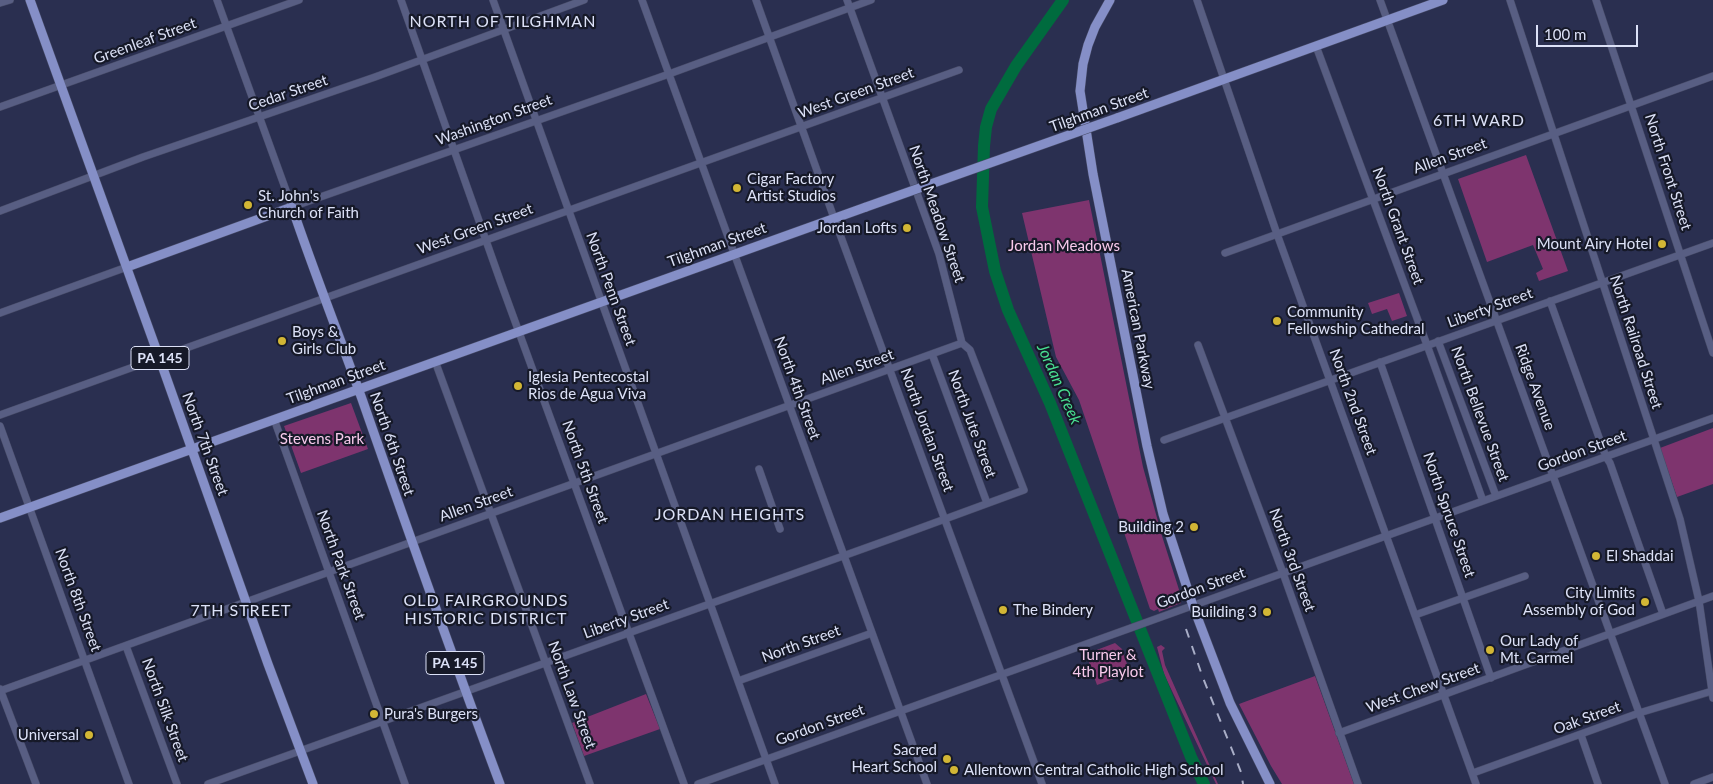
<!DOCTYPE html>
<html>
<head>
<meta charset="utf-8">
<style>
  body { margin:0 }
  #map { position:relative; width:1713px; height:784px; overflow:hidden; background:#2a2f50; font-family:Lato,sans-serif }
  canvas { display:block }
  .scale { position:absolute; left:1536px; top:25px; width:102px; height:22px; box-sizing:border-box; border:2px solid #dce1f7; border-top:0; padding-left:6px; font-size:15px; line-height:18px; white-space:nowrap; color:#dce1f7; -webkit-text-stroke:4px #161928; paint-order:stroke }
</style>
</head>
<body>
<div id="map">
<canvas width="1713" height="784"></canvas>
<div class="scale">100 m</div>
</div>
<script>
const ctx = document.querySelector('canvas').getContext('2d');
ctx.lineJoin = 'round';
function fill(path, color) { ctx.fillStyle = color; ctx.fill(path, 'evenodd'); }
function trace(path, color, width, dash) { ctx.strokeStyle = color; ctx.lineWidth = width; ctx.lineCap = dash ? 'butt' : 'round'; ctx.setLineDash(dash || []); ctx.stroke(path); }
function label(font, color, halo, rows, align = 'center') {
  ctx.font = font + ' Lato,sans-serif'; ctx.lineWidth = 4.5; ctx.setLineDash([]); ctx.textBaseline = 'middle'; ctx.strokeStyle = halo; ctx.fillStyle = color; for (const [text, x, y, turn = 0] of rows) {
    ctx.save(); ctx.translate(x, y); ctx.rotate((+turn || 0) * Math.PI / 180); ctx.textAlign = isNaN(turn) ? turn : align; if (halo) ctx.strokeText(text, 0, 0); ctx.fillText(text, 0, 0); ctx.restore();
  }
}
fill(new Path2D(`
  M1526 155 1568 271 1539 281 1536 273 1543 269 1533 245 1487 262 1458 179Z
  M1089 200 1143 467 1162 536 1181 596V603L1159 612 1158 609 1154 611 1150 609 1079 400 1056 357 1022 213Z
  M1399 293 1407 316 1392 321 1387 309 1372 314 1368 303Z
  M351 403 368 449 301 473 284 426Z
  M1713 428V484L1677 497 1660 448Z
  M1115 643 1122 649 1130 673 1097 685 1086 654Z
  M1161 645 1165 648 1162 651 1165 665 1218 784H1216L1164 674 1157 647Z
  M1315 676 1354 784H1282L1271 766 1239 704Z
  M646 694 660 729 584 756 572 723Z`), '#7e346e');
trace(new Path2D(`
  M1063 0 1016 66 991 109 986 127 984 146 982 207 995 271 1008 310 1050 403 1191 757 1204 784`), '#006b3e', 12);
const minor = new Path2D(`
  M217 0 292 207 669 74 871 0
  M401 0 501 283 684 784
  M493 0 775 784
  M642 0 927 784
  M756 0 834 218 1042 784
  M1197 0 1277 234 1476 784
  M1380 0 1665 784
  M1510 0 1680 519 1699 601 1713 698
  M1596 0 1713 353
  M0 3 10 0
  M1316 46 1427 345 1483 501
  M0 107 299 0
  M0 211 143 157 375 77 584 0
  M1225 253 1713 76
  M1550 301 1606 457 1610 463 1663 614
  M0 313 127 267
  M1438 341 1496 496
  M1198 345 1283 573 1358 784
  M932 354 987 503
  M435 361 590 784
  M1380 362 1491 678
  M0 415 959 70
  M274 419 405 784
  M0 426 129 784
  M1164 440 1713 243
  M759 469 780 529
  M1415 615 1525 576
  M126 646 177 784
  M738 681 872 633
  M0 689 36 784
  M0 691 962 343
  M1339 733 1713 596
  M1581 735 1598 784
  M1473 773 1639 713 1712 691
  M208 784 896 537 1024 490 970 350 962 343 939 254 847 0
  M698 784 1713 418
  M1694 784 1713 777`);
const major = new Path2D(`
  M30 0 159 357 268 664 313 784
  M1110 0 1095 27 1088 45 1083 64 1080 91 1093 174 1147 446 1163 514 1193 606 1230 703 1270 784
  M1117 118 1443 0
  M127 267 292 207C314 272 339 335 362 399 407 528 452 656 500 784
  M0 518 866 207`);
trace(minor, '#474b67', 8);
trace(major, '#474b67', 10);
trace(minor, '#585e83', 7);
trace(major, '#858fc7', 9);
trace(new Path2D(`
  M1186 629 1203 678 1241 772 1243 784`), '#a9aec7', 2, [9, 9]);
const majorBridge = new Path2D(`
  M866 207 1117 118`);
trace(majorBridge, '#474b67', 10, []);
trace(majorBridge, '#858fc7', 9);
for (const [x, y, r, color] of [
  [737,188,5,"#d2b635"],
  [248,205,5,"#d2b635"],
  [907,228,5,"#d2b635"],
  [1662,244,5,"#d2b635"],
  [1277,321,5,"#d2b635"],
  [282,341,5,"#d2b635"],
  [518,386,5,"#d2b635"],
  [1194,527,5,"#d2b635"],
  [1596,556,5,"#d2b635"],
  [1645,602,5,"#d2b635"],
  [1003,610,5,"#d2b635"],
  [1267,612,5,"#d2b635"],
  [1490,650,5,"#d2b635"],
  [374,714,5,"#d2b635"],
  [89,735,5,"#d2b635"],
  [947,759,5,"#d2b635"],
  [954,770,5,"#d2b635"]
]) { const dot = new Path2D(); dot.arc(x, y, r, 0, 2 * Math.PI); ctx.fillStyle = color; ctx.fill(dot); trace(dot, '#161928', 2); }
for (const [x, y, w] of [
  [160,358,58],
  [455,663,58]
]) { const box = new Path2D(); box.roundRect(x - w / 2, y - 11.5, w, 23, 4); ctx.fillStyle = '#161928'; ctx.fill(box); trace(box, '#dce1f7', 1); }
label('bold 14px', '#dce1f7', null, [
  ["PA 145",160,358],
  ["PA 145",455,663]
]);
label('15px', '#dce1f7', '#161928', [
  ["Greenleaf Street",145,41,-20],
  ["Cedar Street",288,93,-19],
  ["West Green Street",856,93,-20],
  ["Tilghman Street",1099,110,-20],
  ["Washington Street",494,120,-20],
  ["Allen Street",1450,156,-20],
  ["North Front Street",1668,172,72],
  ["North Meadow Street",937,214,71],
  ["North Grant Street",1398,226,70],
  ["West Green Street",475,229,-20],
  ["Tilghman Street",717,245,-20],
  ["North Penn Street",611,289,70],
  ["Liberty Street",1490,308,-20],
  ["American Parkway",1138,329,79],
  ["North Railroad Street",1636,342,72],
  ["Allen Street",857,367,-20],
  ["Tilghman Street",336,382,-20],
  ["Ridge Avenue",1535,387,70],
  ["North 4th Street",797,388,70],
  ["North 2nd Street",1353,402,70],
  ["North Bellevue Street",1480,414,70],
  ["North Jute Street",972,424,70],
  ["North Jordan Street",927,430,70],
  ["North 7th Street",205,444,70],
  ["North 6th Street",392,444,71],
  ["Gordon Street",1582,451,-20],
  ["North 5th Street",585,472,70],
  ["Allen Street",476,504,-20],
  ["North Spruce Street",1449,515,71],
  ["North 3rd Street",1292,560,70],
  ["North Park Street",341,565,70],
  ["Gordon Street",1201,588,-20],
  ["North 8th Street",78,600,70],
  ["Liberty Street",626,619,-20],
  ["North Street",801,644,-20],
  ["West Chew Street",1423,688,-20],
  ["North Law Street",572,695,70],
  ["North Silk Street",165,710,70],
  ["Oak Street",1587,718,-20],
  ["Gordon Street",820,725,-20]
]);
label('15px', '#dce1f7', '#161928', [
  ["Cigar Factory",747,179],
  ["Artist Studios",747,196],
  ["St. John's",258,196],
  ["Church of Faith",258,213],
  ["Jordan Lofts",897,228,"right"],
  ["Mount Airy Hotel",1652,244,"right"],
  ["Community",1287,312],
  ["Fellowship Cathedral",1287,329],
  ["Boys &",292,332],
  ["Girls Club",292,349],
  ["Iglesia Pentecostal",528,377],
  ["Rios de Agua Viva",528,394],
  ["Building 2",1184,527,"right"],
  ["El Shaddai",1606,556],
  ["City Limits",1635,593,"right"],
  ["Assembly of God",1635,610,"right"],
  ["The Bindery",1013,610],
  ["Building 3",1257,612,"right"],
  ["Our Lady of",1500,641],
  ["Mt. Carmel",1500,658],
  ["Pura's Burgers",384,714],
  ["Universal",79,735,"right"],
  ["Sacred",937,750,"right"],
  ["Heart School",937,767,"right"],
  ["Allentown Central Catholic High School",964,770]
], 'left');
label('15px', '#f8caec', '#161928', [
  ["Jordan Meadows",1064,246],
  ["Stevens Park",322,439],
  ["Turner &",1108,655],
  ["4th Playlot",1108,672]
]);
ctx.letterSpacing = '1px';
label('16px', '#dce1f7', '#161928', [
  ["NORTH OF TILGHMAN",503,22],
  ["6TH WARD",1479,121],
  ["JORDAN HEIGHTS",730,515],
  ["OLD FAIRGROUNDS",486,601],
  ["HISTORIC DISTRICT",486,619],
  ["7TH STREET",241,611]
]);
ctx.letterSpacing = '0px';
label('italic 16px', '#49e092', '#161928', [
  ["Jordan Creek",1059,384,66]
]);
</script>
</body>
</html>
